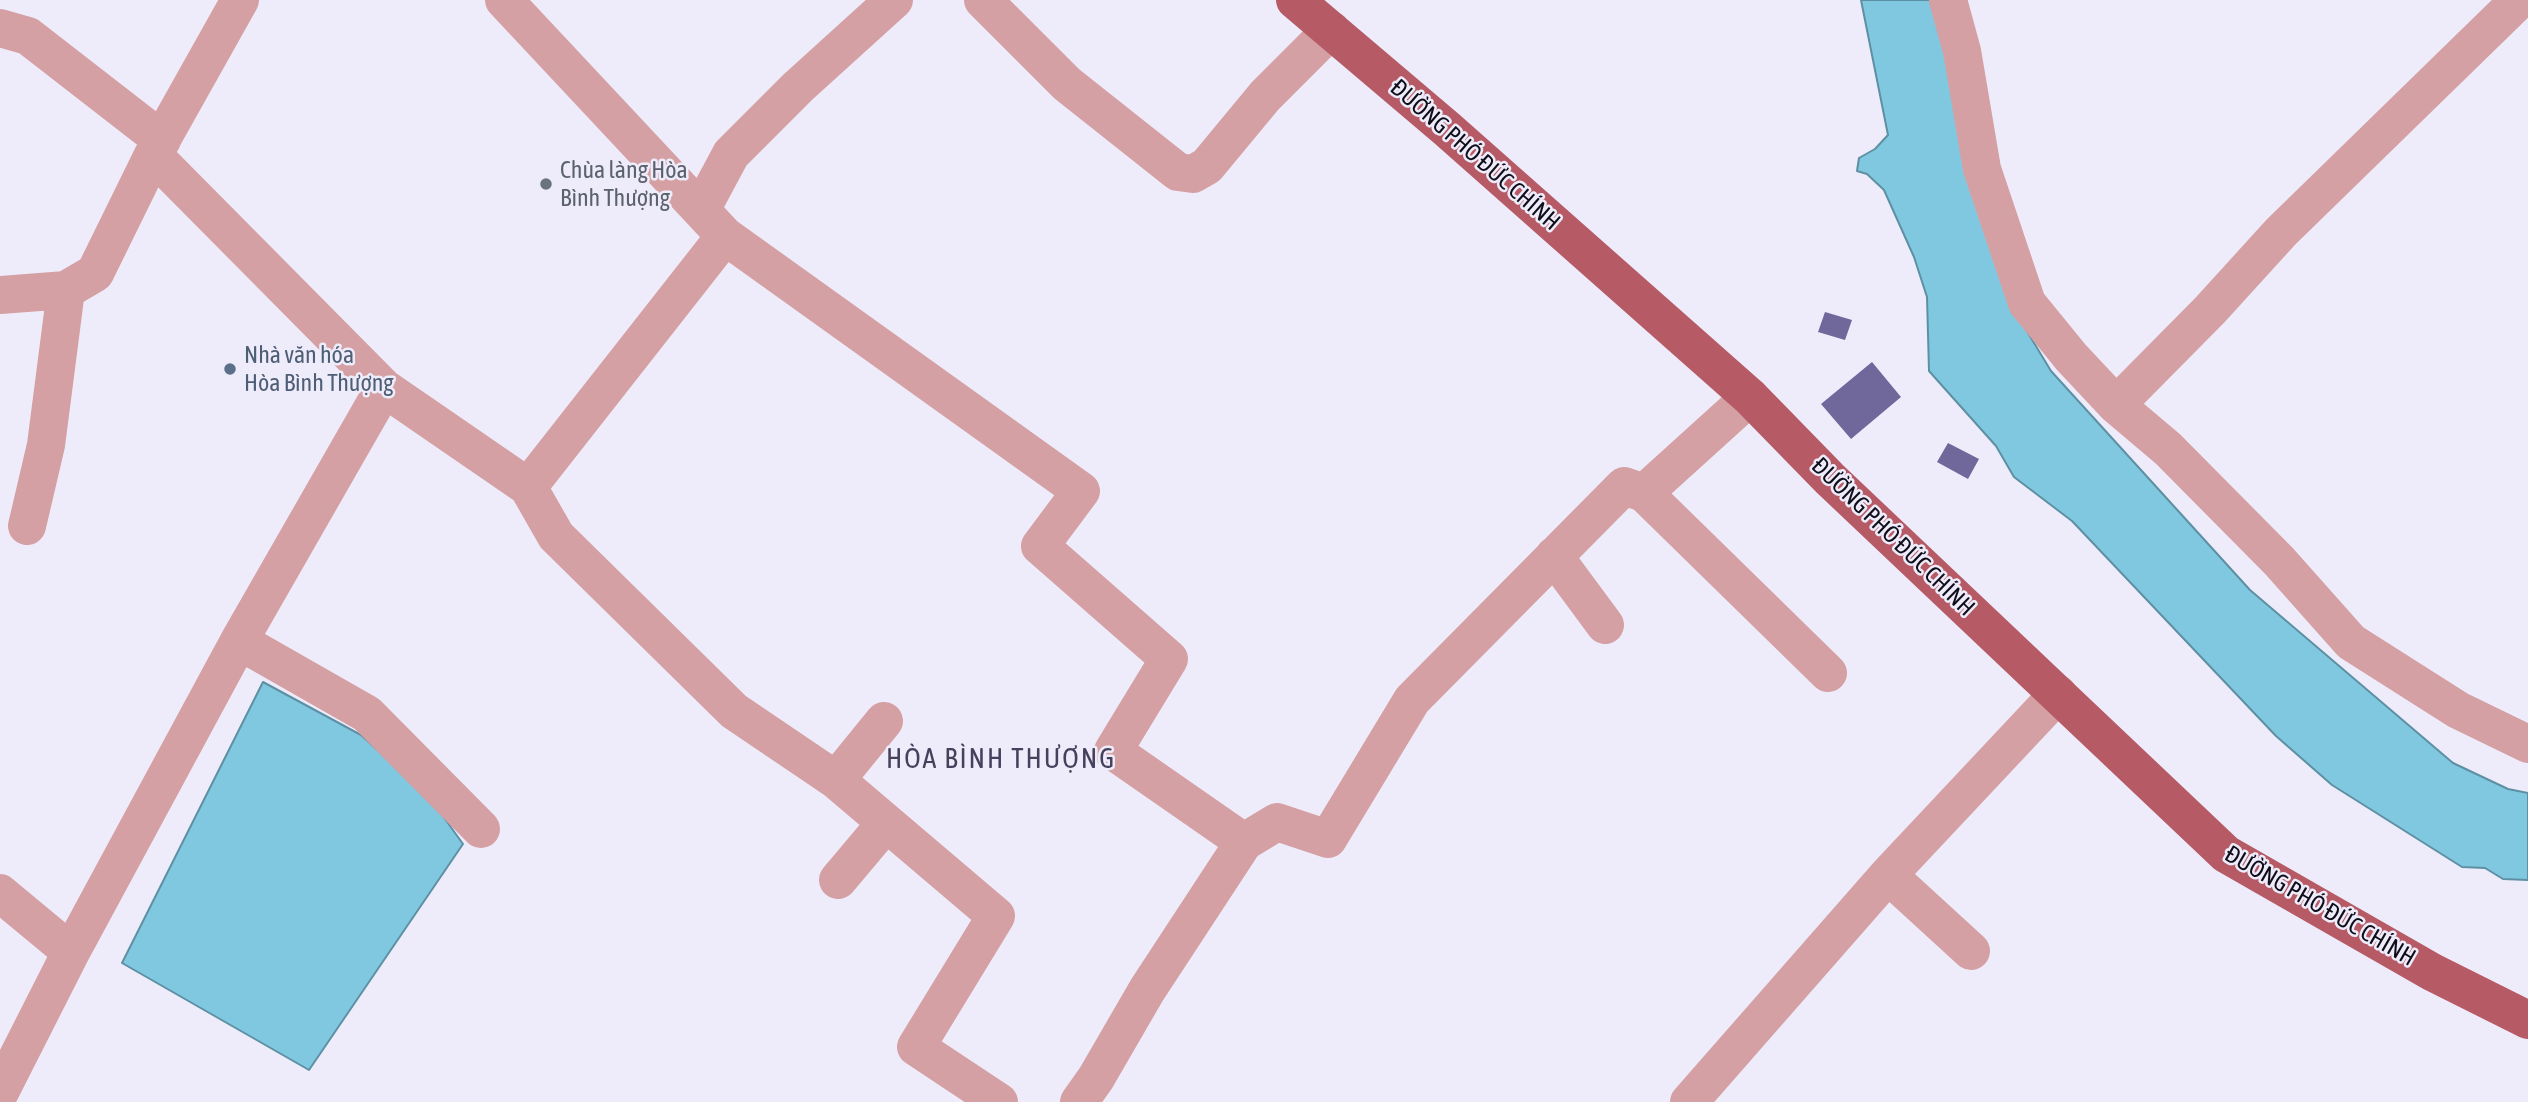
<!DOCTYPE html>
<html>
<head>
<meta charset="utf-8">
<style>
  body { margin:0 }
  canvas { display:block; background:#eeecfa }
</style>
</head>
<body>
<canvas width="2528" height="1102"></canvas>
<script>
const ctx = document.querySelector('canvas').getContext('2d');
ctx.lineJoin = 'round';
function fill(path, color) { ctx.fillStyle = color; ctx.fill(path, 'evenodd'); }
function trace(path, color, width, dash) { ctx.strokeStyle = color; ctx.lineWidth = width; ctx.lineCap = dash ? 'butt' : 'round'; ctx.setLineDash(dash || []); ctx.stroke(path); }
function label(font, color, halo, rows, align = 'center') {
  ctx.font = font + ' "Asap Condensed",sans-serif'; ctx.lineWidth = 5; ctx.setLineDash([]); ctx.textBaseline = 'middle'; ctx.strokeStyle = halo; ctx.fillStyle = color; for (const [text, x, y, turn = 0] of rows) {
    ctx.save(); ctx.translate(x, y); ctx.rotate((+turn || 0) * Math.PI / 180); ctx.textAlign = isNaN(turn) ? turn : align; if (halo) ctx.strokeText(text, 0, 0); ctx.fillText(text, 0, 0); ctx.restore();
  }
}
const water = new Path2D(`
  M1861 0H1940L2022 323 2051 371 2250 590 2453 763 2508 789 2528 793V880L2503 879 2485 868 2462 867 2332 785 2276 736 2072 521 2014 477 1996 446 1929 371 1927 297 1914 257 1884 190 1867 174 1857 171 1859 158 1875 149 1888 135Z
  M263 682 361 735 430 798 463 844 309 1070 122 963Z`);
fill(water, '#80c8e0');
trace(water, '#5e90a4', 2);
fill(new Path2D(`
  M1825 312 1852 320 1845 340 1818 332Z
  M1872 362 1901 397 1851 439 1821 404Z
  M1948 443 1979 459 1968 479 1937 462Z`), '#70679a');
trace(new Path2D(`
  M504 0 725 236 1081 491 1040 546 1169 659 1113 751 1244 842
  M983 0 1067 84 1178 172 1193 174 1207 166 1265 96 1331 30
  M1948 0 1962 51 1982 169 2027 303 2071 357 2116 405 2168 449 2279 561 2351 642 2458 710 2528 744
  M0 28 28 36 162 140
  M153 155 384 388 528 487 556 536 734 711 836 780 996 916 916 1047 999 1102
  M701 210 731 154 798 87 894 0
  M0 295 66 290
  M2116 405 2210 310 2281 232 2519 0
  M528 487 725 236
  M1644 493 1828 673
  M27 526 46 445 66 290 95 273 153 155 240 0
  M1554 556 1605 625
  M239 641 367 714 481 829
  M836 780 884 721
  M1888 875 1971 951
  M838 880 886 823
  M0 893 71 952
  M0 1092 71 952 239 641 384 388
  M1079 1102 1096 1078 1147 990 1244 842 1277 822 1328 839 1412 700 1624 486 1644 493 1750 397
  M1689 1102 1888 875 2058 694`), '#d4a0a4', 38);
trace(new Path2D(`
  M1295 0 1447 129 1750 397 1830 479 2226 854 2432 972 2528 1020`), '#b65b66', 38);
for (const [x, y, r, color] of [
  [546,184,7,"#6b7280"],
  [230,369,7,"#5c6f8a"]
]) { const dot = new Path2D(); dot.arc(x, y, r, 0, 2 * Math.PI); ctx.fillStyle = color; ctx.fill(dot); trace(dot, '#eeecfa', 2.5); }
label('24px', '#0f0d18', '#eeecfa', [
  ["ĐƯỜNG PHÓ ĐỨC CHÍNH",1475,155,41],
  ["ĐƯỜNG PHÓ ĐỨC CHÍNH",1893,537,44],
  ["ĐƯỜNG PHÓ ĐỨC CHÍNH",2320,906,30]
]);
label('24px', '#5b616d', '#eeecfa', [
  ["Chùa làng Hòa",560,170],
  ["Bình Thượng",560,198]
], 'left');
label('24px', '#4e5e75', '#eeecfa', [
  ["Nhà văn hóa",244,355],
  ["Hòa Bình Thượng",244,383]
], 'left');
ctx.letterSpacing = '2px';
label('28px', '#45405b', '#eeecfa', [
  ["HÒA BÌNH THƯỢNG",1001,759]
]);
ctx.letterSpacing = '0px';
</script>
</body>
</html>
